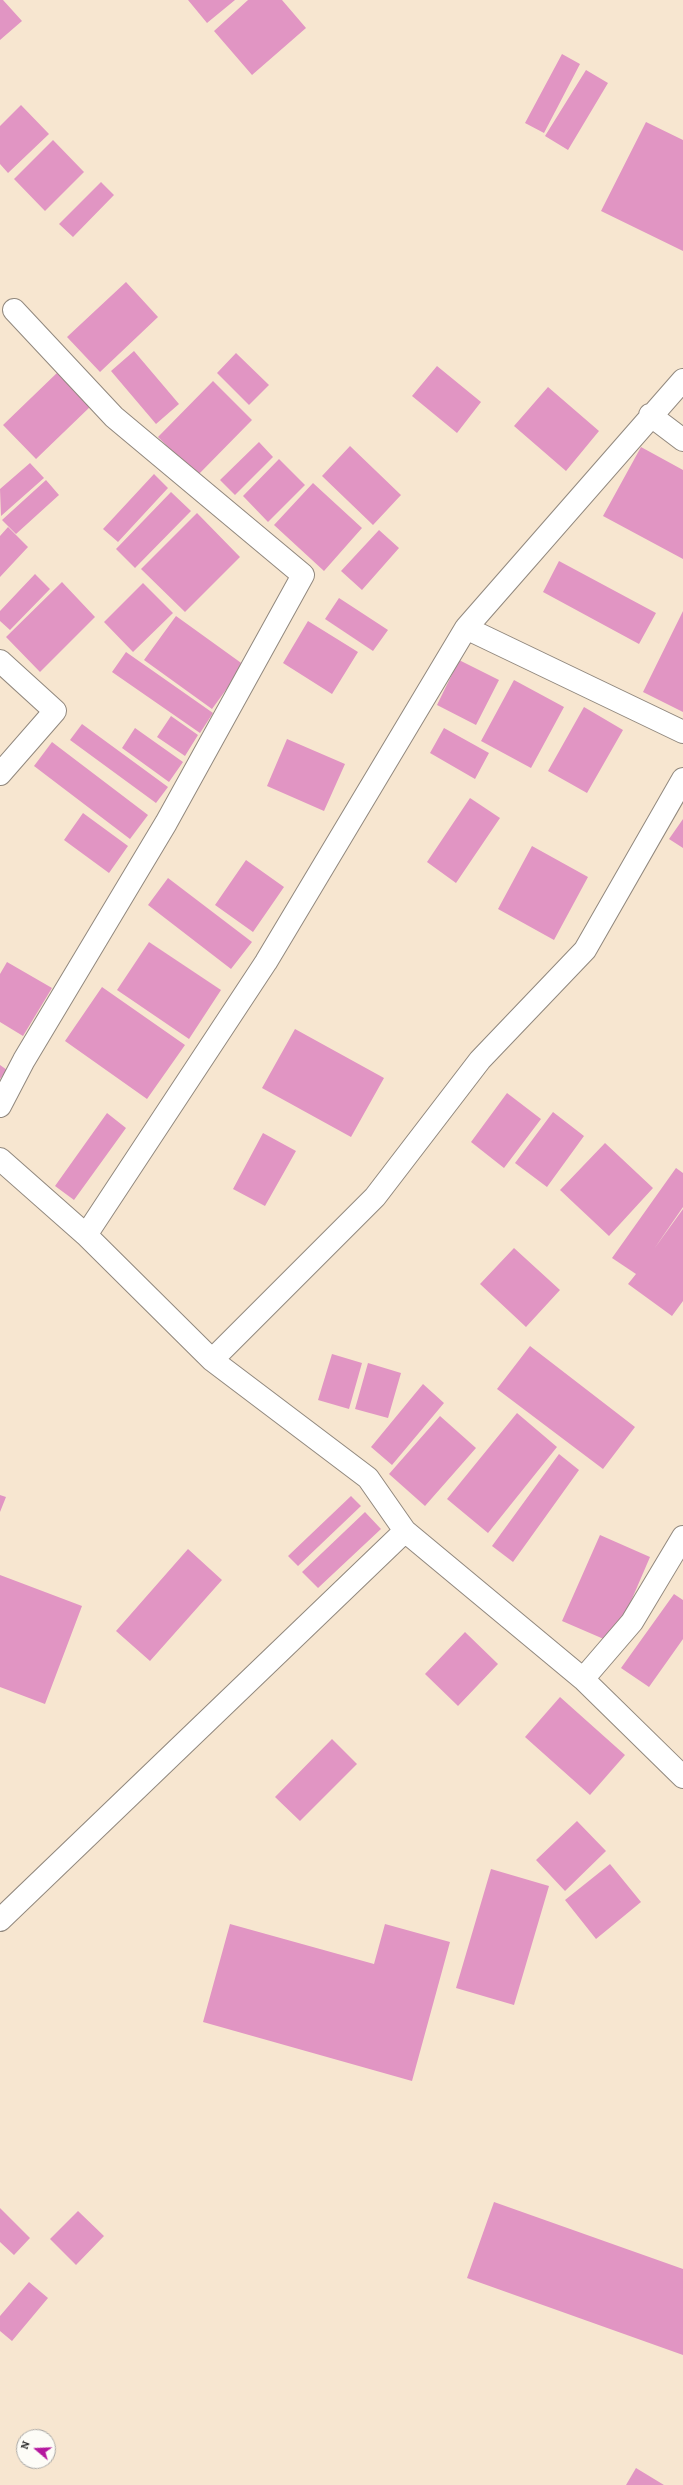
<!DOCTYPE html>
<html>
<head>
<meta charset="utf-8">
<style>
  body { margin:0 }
  #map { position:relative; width:683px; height:2485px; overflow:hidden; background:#f7e6d0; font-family:Alegreya,serif }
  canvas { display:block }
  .north { position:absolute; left:16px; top:2429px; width:40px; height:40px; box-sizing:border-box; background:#fdfcf7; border:1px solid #a9a8a5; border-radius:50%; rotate:289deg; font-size:11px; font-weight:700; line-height:16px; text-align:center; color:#2b2b2b }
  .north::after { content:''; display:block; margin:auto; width:14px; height:18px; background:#b5179e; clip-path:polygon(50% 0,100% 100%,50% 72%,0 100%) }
</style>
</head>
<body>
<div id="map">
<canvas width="683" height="2485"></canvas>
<div class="north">N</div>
</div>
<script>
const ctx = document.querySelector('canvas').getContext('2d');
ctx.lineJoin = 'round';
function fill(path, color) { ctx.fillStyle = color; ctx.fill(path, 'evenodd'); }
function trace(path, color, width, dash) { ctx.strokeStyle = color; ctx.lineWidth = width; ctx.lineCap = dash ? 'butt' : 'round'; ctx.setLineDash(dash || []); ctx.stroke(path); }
fill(new Path2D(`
  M0 0H3L22 21 0 40Z
  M188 0H235L207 23Z
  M248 0H282L306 28 252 75 214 31Z
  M562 54 580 64 544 133 525 123Z
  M586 70 608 83 568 150 545 136Z
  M21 105 49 134 8 173 0 164V126Z
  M646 122 683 140V251L601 211Z
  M53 140 84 172 45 211 14 179Z
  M101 182 114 195 73 237 59 224Z
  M126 282 158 317 100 372 67 337Z
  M134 351 179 404 156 424 111 371Z
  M236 353 269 385 249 405 217 373Z
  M437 366 481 402 457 433 412 396Z
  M60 370 92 405 36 459 3 425Z
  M213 381 252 420 197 476 158 437Z
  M548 387 599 431 566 471 514 426Z
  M259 442 273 457 235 495 220 480Z
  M350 446 401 495 373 525 322 476Z
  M641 447 683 470V559L603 516Z
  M279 459 305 485 268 522 243 496Z
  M30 463 44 478 1 516 0 489Z
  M154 474 168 488 118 542 103 529Z
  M46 480 59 495 16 534 2 520Z
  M313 483 362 528 324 571 274 525Z
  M171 492 191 511 135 568 116 549Z
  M197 513 240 557 185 612 141 569Z
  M8 527 28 547 0 577V536Z
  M379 530 399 548 362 590 341 571Z
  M559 561 656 613 639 644 543 592Z
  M35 574 50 589 10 630 0 621V611Z
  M62 582 95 617 40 672 6 637Z
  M143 583 173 613 133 652 104 622Z
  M339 598 388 630 373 651 325 619Z
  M683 611V712L643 692Z
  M176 616 244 665 212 709 144 660Z
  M308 621 358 652 332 694 283 663Z
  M126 652 213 713 200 733 112 672Z
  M459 660 499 680 476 725 437 705Z
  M514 680 564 707 531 768 481 741Z
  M584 707 623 730 587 793 548 771Z
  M171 716 198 735 185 756 157 737Z
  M82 724 168 787 156 803 70 740Z
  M135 728 183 762 169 782 122 748Z
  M444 728 489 753 475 779 430 753Z
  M287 739 345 764 324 811 267 786Z
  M52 742 148 815 130 839 34 766Z
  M470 798 500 818 456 883 427 862Z
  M83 813 128 846 109 873 64 840Z
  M683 819V848L669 839Z
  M532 846 588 877 554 940 498 909Z
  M246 860 284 887 253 932 215 905Z
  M168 878 252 942 231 969 148 905Z
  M149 942 221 990 189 1039 117 990Z
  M7 962 52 988 23 1036 0 1022V974Z
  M102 987 185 1045 147 1099 65 1041Z
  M295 1029 384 1078 351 1137 262 1088Z
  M0 1065 7 1070 0 1079Z
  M507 1093 541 1119 504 1168 471 1142Z
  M553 1112 584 1136 547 1187 515 1163Z
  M107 1113 126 1128 74 1200 55 1186Z
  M263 1133 296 1151 265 1206 233 1189Z
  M605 1143 653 1188 609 1236 560 1190Z
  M676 1168 683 1173V1207L654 1249 683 1209V1301L672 1316 628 1284 636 1274 612 1258Z
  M514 1248 560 1290 526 1327 480 1284Z
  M530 1346 635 1427 603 1469 497 1389Z
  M332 1354 362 1363 349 1409 318 1400Z
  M368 1363 401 1373 388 1418 355 1409Z
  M423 1384 444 1403 392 1465 371 1447Z
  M517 1413 557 1447 488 1533 447 1499Z
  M440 1416 476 1448 425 1506 389 1474Z
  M559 1454 579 1470 513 1562 492 1546Z
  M0 1495 6 1497 0 1512Z
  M351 1496 361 1506 298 1566 288 1556Z
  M365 1512 381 1529 318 1588 302 1572Z
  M600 1535 650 1557 613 1643 562 1621Z
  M188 1549 222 1580 150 1661 116 1631Z
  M0 1575 82 1606 45 1704 0 1687Z
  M674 1594 683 1600V1639L649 1687 621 1668Z
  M465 1632 498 1664 458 1706 425 1674Z
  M560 1697 625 1755 590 1795 525 1737Z
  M332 1739 357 1764 300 1821 275 1797Z
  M577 1821 606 1851 565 1891 536 1860Z
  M610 1864 641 1902 596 1939 565 1900Z
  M491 1869 549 1886 514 2005 456 1988Z
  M230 1924 374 1964 385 1924 450 1942 412 2081 203 2022Z
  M494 2202 683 2269V2355L467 2278Z
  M0 2208 30 2238 14 2255 0 2242Z
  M78 2211 104 2236 76 2265 50 2239Z
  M29 2282 48 2298 12 2341 0 2331V2316Z
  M636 2468 664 2485H626Z`), '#e195c3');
const minor = new Path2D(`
  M650 415 683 440
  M466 628 683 380
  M0 661 55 711 0 774
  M0 1106 24 1060 166 823 303 575 114 417 14 310
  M0 1159 86 1235 212 1360 368 1478 405 1531 583 1679 683 1777
  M86 1235 266 962 466 628 683 732
  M212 1360 375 1197 480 1060 585 950 683 779
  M583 1679 632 1622 683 1537
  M0 1920 405 1531`);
trace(minor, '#91887e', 24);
trace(minor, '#fff', 22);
</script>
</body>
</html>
